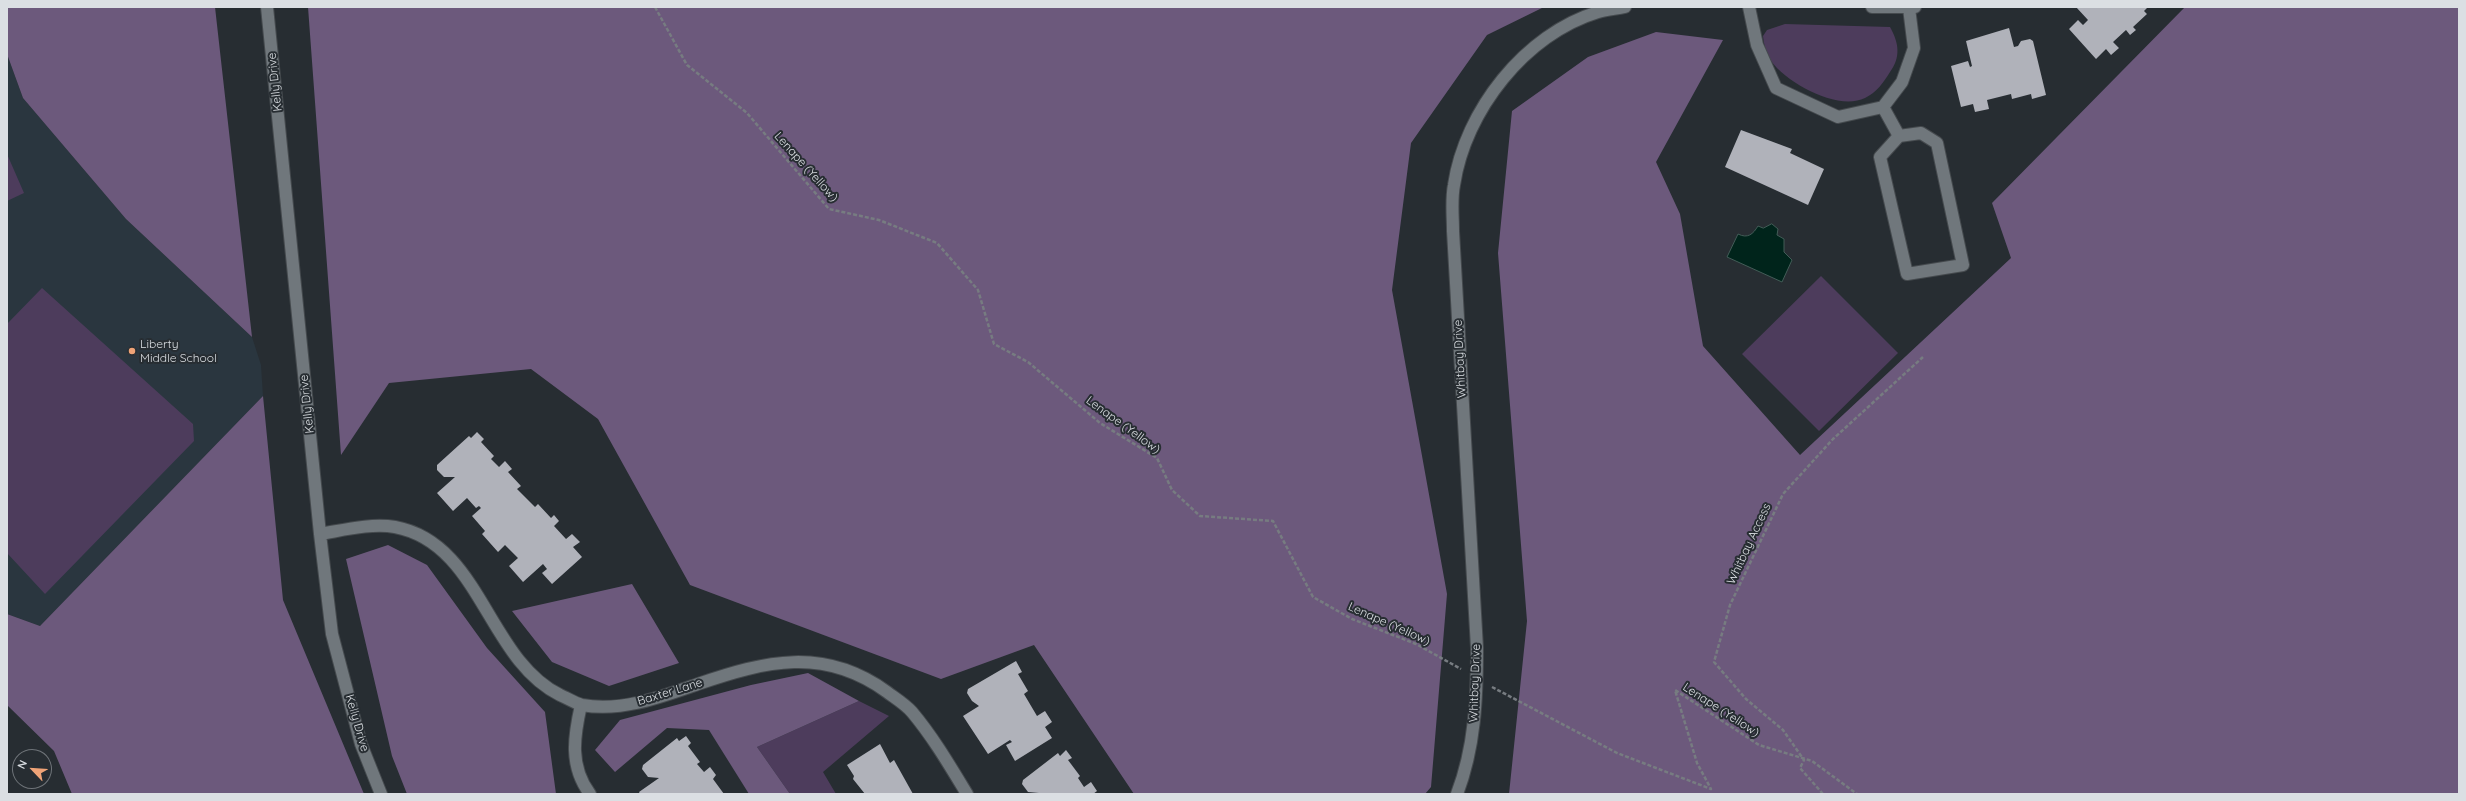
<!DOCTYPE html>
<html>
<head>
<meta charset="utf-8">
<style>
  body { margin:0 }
  #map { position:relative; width:2466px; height:801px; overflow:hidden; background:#272d32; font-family:Quicksand,sans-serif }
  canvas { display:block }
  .frame { position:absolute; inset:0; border:8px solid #dbdfe3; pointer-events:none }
  .north { position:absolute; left:12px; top:749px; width:40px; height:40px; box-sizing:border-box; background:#272d32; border:1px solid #6f7479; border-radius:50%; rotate:295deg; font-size:11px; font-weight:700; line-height:16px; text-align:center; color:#dbdfe3 }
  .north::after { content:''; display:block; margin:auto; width:14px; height:18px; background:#efa377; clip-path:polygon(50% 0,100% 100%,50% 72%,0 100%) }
</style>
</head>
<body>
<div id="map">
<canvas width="2466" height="801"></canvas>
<div class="frame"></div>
<div class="north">N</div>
</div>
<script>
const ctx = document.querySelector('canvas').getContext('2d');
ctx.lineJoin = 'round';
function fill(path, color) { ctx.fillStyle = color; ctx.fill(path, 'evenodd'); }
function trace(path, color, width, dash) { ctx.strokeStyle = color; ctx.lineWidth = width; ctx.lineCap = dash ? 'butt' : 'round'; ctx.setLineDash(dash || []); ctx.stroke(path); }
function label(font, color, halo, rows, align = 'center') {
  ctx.font = font + ' Quicksand,sans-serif'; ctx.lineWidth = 4; ctx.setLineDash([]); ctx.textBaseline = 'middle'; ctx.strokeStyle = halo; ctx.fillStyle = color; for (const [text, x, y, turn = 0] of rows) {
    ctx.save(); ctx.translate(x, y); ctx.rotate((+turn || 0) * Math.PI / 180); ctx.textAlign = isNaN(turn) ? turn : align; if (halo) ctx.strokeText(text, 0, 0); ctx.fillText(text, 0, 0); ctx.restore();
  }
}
fill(new Path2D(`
  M7 54 23 98 126 219 252 337 261 365 263 396 40 626 7 614Z`), '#2a363f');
fill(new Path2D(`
  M1785 24 1890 27C1899 43 1901 57 1890 72 1884 82 1876 93 1865 98 1838 111 1788 84 1771 61 1766 53 1764 45 1763 36L1767 30Z
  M7 154 24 193 7 201Z
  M1821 276 1898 353 1819 431 1742 354Z
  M42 288 193 424 194 441 45 594 7 553V324Z
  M859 701 889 716 823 772 836 794H790L757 747Z`), '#4d3c5c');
fill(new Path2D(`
  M7 7H215L252 337 126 219 23 98 7 54Z
  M308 7H1544L1487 35 1411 143 1392 290 1447 594 1431 787 1425 794H1134L1034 645 941 679 690 585 598 419 531 369 389 383 341 455Z
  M2185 7H2459V794H1509L1527 621 1498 253 1512 111 1588 57 1656 32 1723 40 1656 162 1680 214 1703 346 1800 455 2011 258 1992 203Z
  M263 396 283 600 364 794H72L54 751 7 705V614L40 626Z
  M388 545 427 565 487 648 545 712 556 794H407L392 756 346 559Z
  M632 584 679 663 609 686 552 662 512 611Z
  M808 673 859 701 757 747 790 794H749L709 730 667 728 615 772 595 750 620 720 751 685Z`), '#6c597c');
const water = new Path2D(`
  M1772 224 1778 229 1777 235 1784 239V252L1792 260 1782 282 1727 257 1738 234C1748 239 1753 234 1758 226L1763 228Z`);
fill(water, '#00241b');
trace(water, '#425c57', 1);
fill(new Path2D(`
  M2076 7H2148L2144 11 2147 14 2133 27 2136 30 2130 35 2126 30 2113 42 2119 48 2111 55 2106 49 2096 59 2069 29 2078 20 2083 25 2088 20Z
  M2009 28 2014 47 2018 46 2021 41 2030 39 2033 41 2046 95 2032 99 2031 94 2012 99 2011 94 1987 100 1989 109 1975 112 1973 104 1961 107 1951 66 1968 61 1970 67 1972 66 1966 41Z
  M1741 130 1792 149 1790 153 1824 169 1808 205 1725 167Z
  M477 432 484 439 481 442 494 456 491 459 499 467 505 461 512 469 508 472 521 486 517 489 535 507 538 504 551 518 554 515 559 521 554 526 566 539 572 534 580 542 573 547 582 557 552 584 542 573 547 569 543 564 523 582 509 566 518 558 505 545 498 552 482 534 485 531 472 516 481 508 479 506 476 508 467 498 453 511 437 493 455 477H444L437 470V465L469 436 471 438Z
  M1016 661 1022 672 1018 674 1028 691 1024 694 1037 716 1045 711 1052 722 1045 727 1052 738 1015 761 1006 745 1012 742 1010 740 988 754 963 716 979 706 972 701 967 693 968 689Z
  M686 736 691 743 688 746 700 762 697 764 704 772 710 767 716 775 713 779 724 794H640L639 792 659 778 648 777 642 769 643 765 677 738 679 741Z
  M880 744 890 763 894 760 913 794H865L853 779 854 776 847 765Z
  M1066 750 1072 758 1068 760 1080 776 1078 778 1084 787 1091 782 1097 791 1093 794H1037L1039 793 1028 792 1022 784 1023 780 1058 753 1060 756Z`), '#b0b2ba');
const service = new Path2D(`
  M1749 7 1757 45 1776 88 1838 117 1883 107 1902 82 1914 48 1909 8
  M1883 107 1899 136 1880 157 1907 274 1963 265 1937 143 1921 133 1899 136`);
const minor = new Path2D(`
  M267 7 320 534 332 634 361 744 381 794
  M1872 7H1915
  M320 534C344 530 371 523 395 527 481 543 487 659 560 695 567 698 575 703 582 705 622 712 661 697 698 684 765 661 824 646 887 692 895 698 905 704 912 712 933 737 950 766 967 794
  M581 705C574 736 569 766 590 794
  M1457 794C1475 747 1477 698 1477 648L1453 231C1453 216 1451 200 1454 185 1465 111 1525 34 1598 12 1607 9 1616 9 1625 7`);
trace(service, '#454a4e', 14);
trace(minor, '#454a4e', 14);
trace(new Path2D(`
  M655 7 687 65 747 113 829 209 879 220 937 243 978 290 994 344 1028 362 1100 423 1157 458 1172 490 1200 516 1273 521 1313 597 1352 619 1416 644 1461 669
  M1492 687 1617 753 1711 789 1697 763 1675 690 1759 745 1812 761 1857 794
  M1823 794 1800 768 1804 760 1783 730 1746 699 1714 662 1730 605 1783 494 1833 439 1923 357`), '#777c81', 2.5, [4, 2]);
trace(service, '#70777c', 12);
trace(minor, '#70777c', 12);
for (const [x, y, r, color] of [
  [132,351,4,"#efa377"]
]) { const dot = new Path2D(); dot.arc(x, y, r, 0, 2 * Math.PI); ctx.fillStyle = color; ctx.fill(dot); trace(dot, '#272d32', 1.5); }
label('12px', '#dbdfe3', '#272d32', [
  ["Kelly Drive",275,82,-96],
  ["Lenape (Yellow)",806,167,48],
  ["Whitbay Drive",1460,359,-93],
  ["Kelly Drive",307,404,-96],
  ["Lenape (Yellow)",1123,425,36],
  ["Whitbay Access",1749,544,-65],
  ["Lenape (Yellow)",1389,624,24],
  ["Whitbay Drive",1475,683,-88],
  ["Baxter Lane",670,692,-17],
  ["Lenape (Yellow)",1721,710,33],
  ["Kelly Drive",357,723,74]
]);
label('12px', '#dbdfe3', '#272d32', [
  ["Liberty",140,344],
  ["Middle School",140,358]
], 'left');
</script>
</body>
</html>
